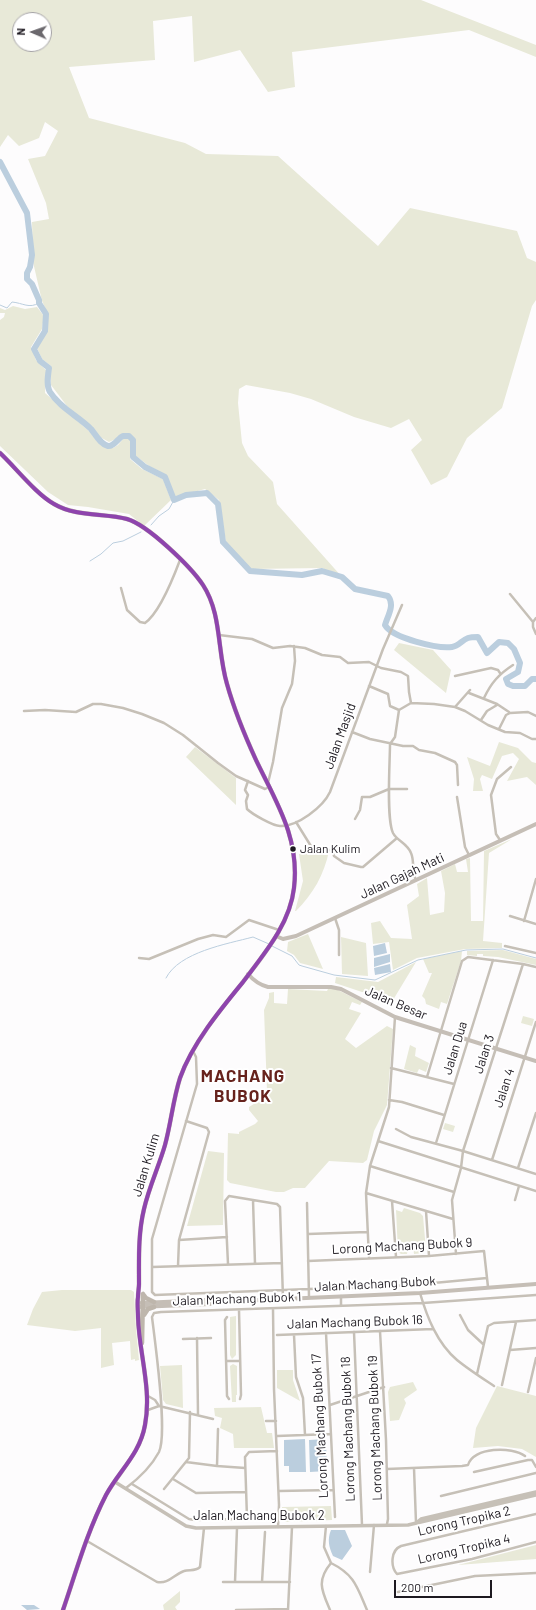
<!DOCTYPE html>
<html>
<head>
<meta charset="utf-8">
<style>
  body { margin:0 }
  #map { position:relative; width:536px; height:1610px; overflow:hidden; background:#fdfcfd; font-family:Barlow,sans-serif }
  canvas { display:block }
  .north { position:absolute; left:12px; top:12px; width:40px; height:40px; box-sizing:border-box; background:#fff; border:1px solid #a5a3a6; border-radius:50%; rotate:272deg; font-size:11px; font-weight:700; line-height:16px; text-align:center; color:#1d1920 }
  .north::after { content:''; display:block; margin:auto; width:14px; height:18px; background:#6b686d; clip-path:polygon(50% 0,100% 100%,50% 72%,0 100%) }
  .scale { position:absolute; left:394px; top:1580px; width:98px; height:18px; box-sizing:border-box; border:2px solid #1d1920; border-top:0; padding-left:5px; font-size:12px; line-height:14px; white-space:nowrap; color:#1d1920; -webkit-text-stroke:3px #fff; paint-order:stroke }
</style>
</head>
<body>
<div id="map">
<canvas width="536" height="1610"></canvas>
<div class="north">N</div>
<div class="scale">200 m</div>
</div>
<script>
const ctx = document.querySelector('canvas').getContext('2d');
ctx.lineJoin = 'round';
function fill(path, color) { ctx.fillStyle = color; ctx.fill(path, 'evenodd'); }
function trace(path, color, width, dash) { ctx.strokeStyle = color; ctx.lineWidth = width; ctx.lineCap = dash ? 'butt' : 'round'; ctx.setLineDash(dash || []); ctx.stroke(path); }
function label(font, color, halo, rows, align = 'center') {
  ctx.font = font + ' Barlow,sans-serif'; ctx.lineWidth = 4; ctx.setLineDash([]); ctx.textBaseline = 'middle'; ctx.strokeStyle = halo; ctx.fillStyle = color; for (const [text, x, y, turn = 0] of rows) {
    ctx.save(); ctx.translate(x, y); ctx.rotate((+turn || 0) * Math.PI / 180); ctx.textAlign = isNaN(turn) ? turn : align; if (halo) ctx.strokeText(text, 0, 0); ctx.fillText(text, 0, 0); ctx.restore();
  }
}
fill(new Path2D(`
  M0 0H421L536 45V57L469 30 292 52 295 87 268 92 240 50 194 62 192 16 153 21 155 60 69 67 89 118 185 143 206 154 278 156 378 246 410 208 517 231 527 258 536 262V300L532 306 502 408 467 438 447 477 431 485 411 450 422 440 409 419 391 428 354 417 311 399 290 393 246 385 239 389 238 403 242 443 248 456 273 482 277 504 342 577 322 568 251 569 226 542 219 500 205 489 175 497 166 475 149 466 136 456 135 439 129 433 109 442 100 437 67 406 51 385V366L42 359 37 348 47 332 48 314 42 301 33 262 32 222 49 219 46 203 28 159 45 156 58 131 45 122 39 138 19 146 8 135 0 147ZM20 20H44V44H20Z
  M13 306 25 309 37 307 44 316 42 329 31 347 36 360 46 370 45 393 89 431 97 441 105 447 113 448 118 445 123 439 128 438 131 441 130 459 142 469 163 479 171 500 144 526 129 514 88 507 68 505 48 492 0 446V320L4 317 5 313H0V308L5 310Z
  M399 643 433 650 451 670 446 693 394 650Z
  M499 742 518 748 532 762 536 763V785L527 777 507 781 519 759 513 753 502 756 492 779 482 775 480 779 483 791H473L474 779 467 757 490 766Z
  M195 747 236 778V805L186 757Z
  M512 839 489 853 483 941 502 943V948L465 949 417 958 393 970 389 942 373 944 371 923 380 921 391 938 412 939 407 905 419 896 417 884 427 878 430 915 444 912 445 893 441 871 455 864 457 872H468L466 859 470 858 471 921H483L484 851Z
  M329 851C324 875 313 894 296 911H295L303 881 299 854Z
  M308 934 323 969 300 963 294 955 287 951 288 942Z
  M341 937 366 943 368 976 342 974Z
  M503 950 536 959V965L498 957 483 956V954H477V956L467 955V951Z
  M462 951 461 961 447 1004 441 1002 439 1009 426 1004 425 999 422 996 432 973H429L423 959Z
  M416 962 393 1000 385 994 362 992 335 983 336 977 378 982Z
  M288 989 327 991 328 989H336L362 1002 360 1005 352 1002 349 1009 361 1013 345 1039 356 1048 387 1026 393 1029 387 1105 374 1131 367 1160 363 1163 329 1161 305 1188H293L284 1192H276L230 1183 227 1180 228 1133 239 1134V1132L255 1124 258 1121 249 1110V1107L265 1097 267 1091 264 1010 269 998V993L274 992V1003L287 1004Z
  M523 1016 534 1019 532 1026 521 1023Z
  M410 1045 416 1048 415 1056 429 1063 426 1072 419 1069 417 1073 404 1069Z
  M445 1123 455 1126 453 1132 443 1129Z
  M208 1151 224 1153 223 1225 187 1226Z
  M404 1208 420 1213 423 1216 426 1250 423 1253 414 1254 413 1247 408 1248 407 1254H401L398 1252 396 1210 402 1212Z
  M62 1290H131L134 1292 136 1330 139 1360 135 1361V1359L131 1360 130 1341 112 1343 114 1365 101 1368V1328L75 1331 27 1325 33 1309 42 1292Z
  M236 1316V1355L232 1359 230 1355V1317Z
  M233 1364 237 1366V1395H236V1402H232L230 1366Z
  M182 1365 183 1408 166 1404 163 1400 160 1366Z
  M277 1370H293V1380L300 1401 277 1388Z
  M413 1382 417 1390 404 1399 406 1403 399 1420 390 1421 388 1392 390 1387Z
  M497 1386 536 1396V1457L522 1449 498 1446 473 1448 476 1428Z
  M261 1407 267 1433H272L274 1448H234L233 1434 220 1428 222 1418 215 1416 214 1408Z
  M331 1506 332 1520 285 1522V1515L282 1513V1507Z
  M536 1545V1559L458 1565Z
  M180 1591V1602L175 1607 177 1610H164L163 1605Z`), '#e8e9d8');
fill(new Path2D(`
  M385 943 387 953 374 956 373 946Z
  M390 954V962L374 967V958Z
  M390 964 391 972 375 975 374 968Z
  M305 1439 306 1472H289V1466H284V1440Z
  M326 1439 327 1471 310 1472 309 1440Z
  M331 1530H345L352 1546 342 1560 333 1556C329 1547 327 1540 331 1530Z
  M21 1605H34L40 1609 27 1610Z`), '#bbcede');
trace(new Path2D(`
  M0 305 7 308 12 302C23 303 29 309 39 303
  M151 525 159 516 169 509 174 500
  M90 561 101 554 113 543 123 541 141 532
  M272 946 292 956 299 965 302 966 334 975 375 980 418 960 466 950 503 949 536 958
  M166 978C179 952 227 944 253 937L269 944`), '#bbcede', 1);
trace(new Path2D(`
  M0 162 27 213 32 255 30 267 27 273V279L32 284 39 300V303L46 314 45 331 34 349 40 361 49 368C48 375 46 385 50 392 60 408 78 416 91 429 96 435 100 444 108 446 114 447 118 438 123 436 125 436 127 436 129 436L133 440V457L145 467 165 477 174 500 186 495 207 493 218 504 223 542 250 571 302 575 322 571 342 577 355 589 388 596C395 605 388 615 385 625 392 638 438 649 452 647 459 646 462 640 468 638 471 637 475 637 478 637L487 653 499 642 508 643 514 649 520 663 518 672 506 679 508 684 513 686H525L532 679H536`), '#bbcede', 6);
trace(new Path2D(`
  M121 588 127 610 140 622 145 623C159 613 174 576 180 560
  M510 594 533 622V627L536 634
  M533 622 536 618
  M219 635 252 639 273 648 290 646 305 648 322 655 340 657 348 663 369 662 381 668 401 672 408 676 409 692 411 703
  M455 676 491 668 498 670 500 673
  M369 686 388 694 390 706 399 710
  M469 693 497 704 509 712
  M484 698C491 683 499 674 513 665
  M455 707 470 690
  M399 710 395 737 390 744C390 762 386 818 393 833 397 841 407 843 411 853 415 862 411 871 416 880
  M399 710 411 703 434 704 455 707 465 711 488 725 505 732 520 733 532 739H536
  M24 711 45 710 76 712 93 704H101L123 708 142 714 164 723 183 735 218 763 236 776 265 789 269 787
  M481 720 487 711 497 705
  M499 729 506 715 510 713 528 712 536 716
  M352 732 370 739 403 746H413L419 750 435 753 455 762 457 765 458 785
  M248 781 245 790 248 795 246 801 247 809C252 814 273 826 280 826 297 827 323 807 330 792L383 649 402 605
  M268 783 273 762 282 708 292 684 295 661 294 646
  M457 797 465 847 469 855
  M355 819 360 810 362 797H370L389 789H407
  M296 822 314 851 331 850 333 852 334 856 344 863 361 867H363L397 838
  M500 840 496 834 491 795 497 779 511 767
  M510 916 536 924
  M335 918 339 930V955
  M524 921 536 879
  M505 946 536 953
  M139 958 149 959 198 939 213 935 226 937 249 920 279 930
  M193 1051 196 1057 197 1084 152 1239V1292L155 1295 412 1285 487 1278
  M391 1068 454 1084
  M427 1077 462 961 468 957 523 964 536 967
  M389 1100 402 1102 444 1115
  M396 1129 411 1137 463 1151 536 1174
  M378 1141 536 1191
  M436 1143 493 960
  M492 1160 536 1022
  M370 1166 454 1192
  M518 1168 536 1113
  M366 1193 453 1219
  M253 1200 255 1264
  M515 1200 519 1186
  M392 1201 396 1257
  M307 1203 309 1297
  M426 1211 429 1256
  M308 1234 367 1232
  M179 1240 227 1237
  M456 1254 452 1200 461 1168 463 1151 523 964
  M369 1258 366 1193 370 1166 389 1107 395 1017
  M308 1261 429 1256 484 1251 488 1287
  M228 1264 225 1201 229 1196 277 1204 280 1207 283 1298
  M178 1266 179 1240 209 1132 207 1128 186 1121
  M152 1267 282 1263
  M420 1293C427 1317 437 1343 457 1360 468 1369 482 1378 494 1386
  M341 1296V1305
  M273 1309 274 1389 279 1505 278 1527
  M239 1310 241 1395 240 1399
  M460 1315 468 1330 483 1344
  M227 1317 225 1320 227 1396 229 1399
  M380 1331 386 1440 388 1519 387 1524
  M354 1332 362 1525
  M326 1333 335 1517
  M277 1335 433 1329
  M294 1335 296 1377 303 1398 305 1435
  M197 1338 198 1415
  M183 1339 211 1338
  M510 1350 536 1348
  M227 1361H240
  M477 1374 488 1326 494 1323 536 1320
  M502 1385 516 1322
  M528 1392 536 1358
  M148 1396 155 1400 159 1406
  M330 1405 384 1387
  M148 1410 159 1406 213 1419
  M266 1421H276
  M277 1436 331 1434
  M186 1462 217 1466 245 1468
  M217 1466 218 1429
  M414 1468 416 1523
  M387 1469 462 1466 468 1465C473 1447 512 1446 525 1456
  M474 1472 528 1460H532L536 1467
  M173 1479 196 1493 246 1492
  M132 1484 189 1519 195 1520 279 1518
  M126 1488C138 1479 152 1465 159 1452 168 1433 155 1342 152 1317L154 1313 161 1312 423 1303 536 1295
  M164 1489 189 1458 190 1412
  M279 1491 333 1490
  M441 1496 536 1473
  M536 1514 401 1546C391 1550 390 1566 397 1574L472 1559 536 1542
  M247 1518 245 1457 249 1452 277 1451
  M326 1526 324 1547 331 1563C355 1575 357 1587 367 1610
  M87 1541 157 1582C169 1584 173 1575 184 1571 189 1569 195 1572 200 1567L204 1528
  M370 1572 374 1525
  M223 1582H290
  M235 1582 237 1528
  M262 1582 265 1532
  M398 1592 475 1576 536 1573
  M236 1610 288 1609
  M288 1610 292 1527
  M330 1610C322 1591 316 1581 331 1563`), '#c6c0b7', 2.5);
trace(new Path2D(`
  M115 1482 186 1526 196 1528 408 1525 536 1495
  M416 1523 421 1519 536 1492`), '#c6c0b7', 3.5);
trace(new Path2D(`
  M276 936 283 939 296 936 536 824
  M248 974C254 981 260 985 268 987H331L341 989 395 1017 536 1061
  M141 1303 209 1300 215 1302 420 1293 536 1284
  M138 1307 210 1304 215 1302`), '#c5beb6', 4);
trace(new Path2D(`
  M0 453C16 468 36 494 54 504 76 517 103 513 127 519 148 525 191 567 203 585 222 614 217 651 227 684 234 709 245 736 256 760 276 802 300 838 294 888 290 924 264 954 243 982 220 1010 192 1044 180 1078 173 1100 171 1123 165 1145 159 1166 149 1187 144 1209 138 1234 139 1259 139 1284 139 1288 138 1292 138 1297 137 1303 138 1311 138 1317 139 1353 152 1389 145 1425 140 1454 119 1471 106 1495 87 1532 76 1572 63 1610
  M143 1294 146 1298 154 1302
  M144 1315 148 1309 154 1307
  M142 1343 143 1294`), '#beb6ac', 4.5);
trace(new Path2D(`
  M0 453C16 468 36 494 54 504 76 517 103 513 127 519 148 525 191 567 203 585 222 614 217 651 227 684 234 709 245 736 256 760 276 802 300 838 294 888 290 924 264 954 243 982 220 1010 192 1044 180 1078 173 1100 171 1123 165 1145 159 1166 149 1187 144 1209 138 1234 139 1259 139 1284 139 1288 138 1292 138 1297 137 1303 138 1311 138 1317 139 1353 152 1389 145 1425 140 1454 119 1471 106 1495 87 1532 76 1572 63 1610`), '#8e44ad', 4);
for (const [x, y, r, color] of [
  [293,849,3.5,"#1d1920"]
]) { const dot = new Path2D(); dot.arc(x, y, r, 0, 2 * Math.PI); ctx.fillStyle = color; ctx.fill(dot); trace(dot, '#fff', 1.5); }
label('12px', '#1d1920', '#fff', [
  ["Jalan Kulim",300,849]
], 'left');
label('13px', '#1d1920', '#fff', [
  ["Jalan Masjid",340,736,-70],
  ["Jalan Gajah Mati",402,876,-25],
  ["Jalan Besar",396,1003,23],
  ["Jalan Dua",455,1048,-73],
  ["Jalan 3",484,1054,-72],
  ["Jalan 4",504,1088,-72],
  ["Jalan Kulim",146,1165,-73],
  ["Lorong Machang Bubok 9",402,1246,-3],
  ["Jalan Machang Bubok",375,1284,-3],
  ["Jalan Machang Bubok 1",237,1299,-2],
  ["Jalan Machang Bubok 16",355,1322,-2],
  ["Lorong Machang Bubok 17",320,1426,-93],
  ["Lorong Machang Bubok 19",375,1428,-92],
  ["Lorong Machang Bubok 18",348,1429,-92],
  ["Jalan Machang Bubok 2",259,1516],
  ["Lorong Tropika 2",464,1521,-13],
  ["Lorong Tropika 4",464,1549,-13]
]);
ctx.letterSpacing = '1px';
label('bold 17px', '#67231d', '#fff', [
  ["MACHANG",243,1076],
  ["BUBOK",243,1096]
]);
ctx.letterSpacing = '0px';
</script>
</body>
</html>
